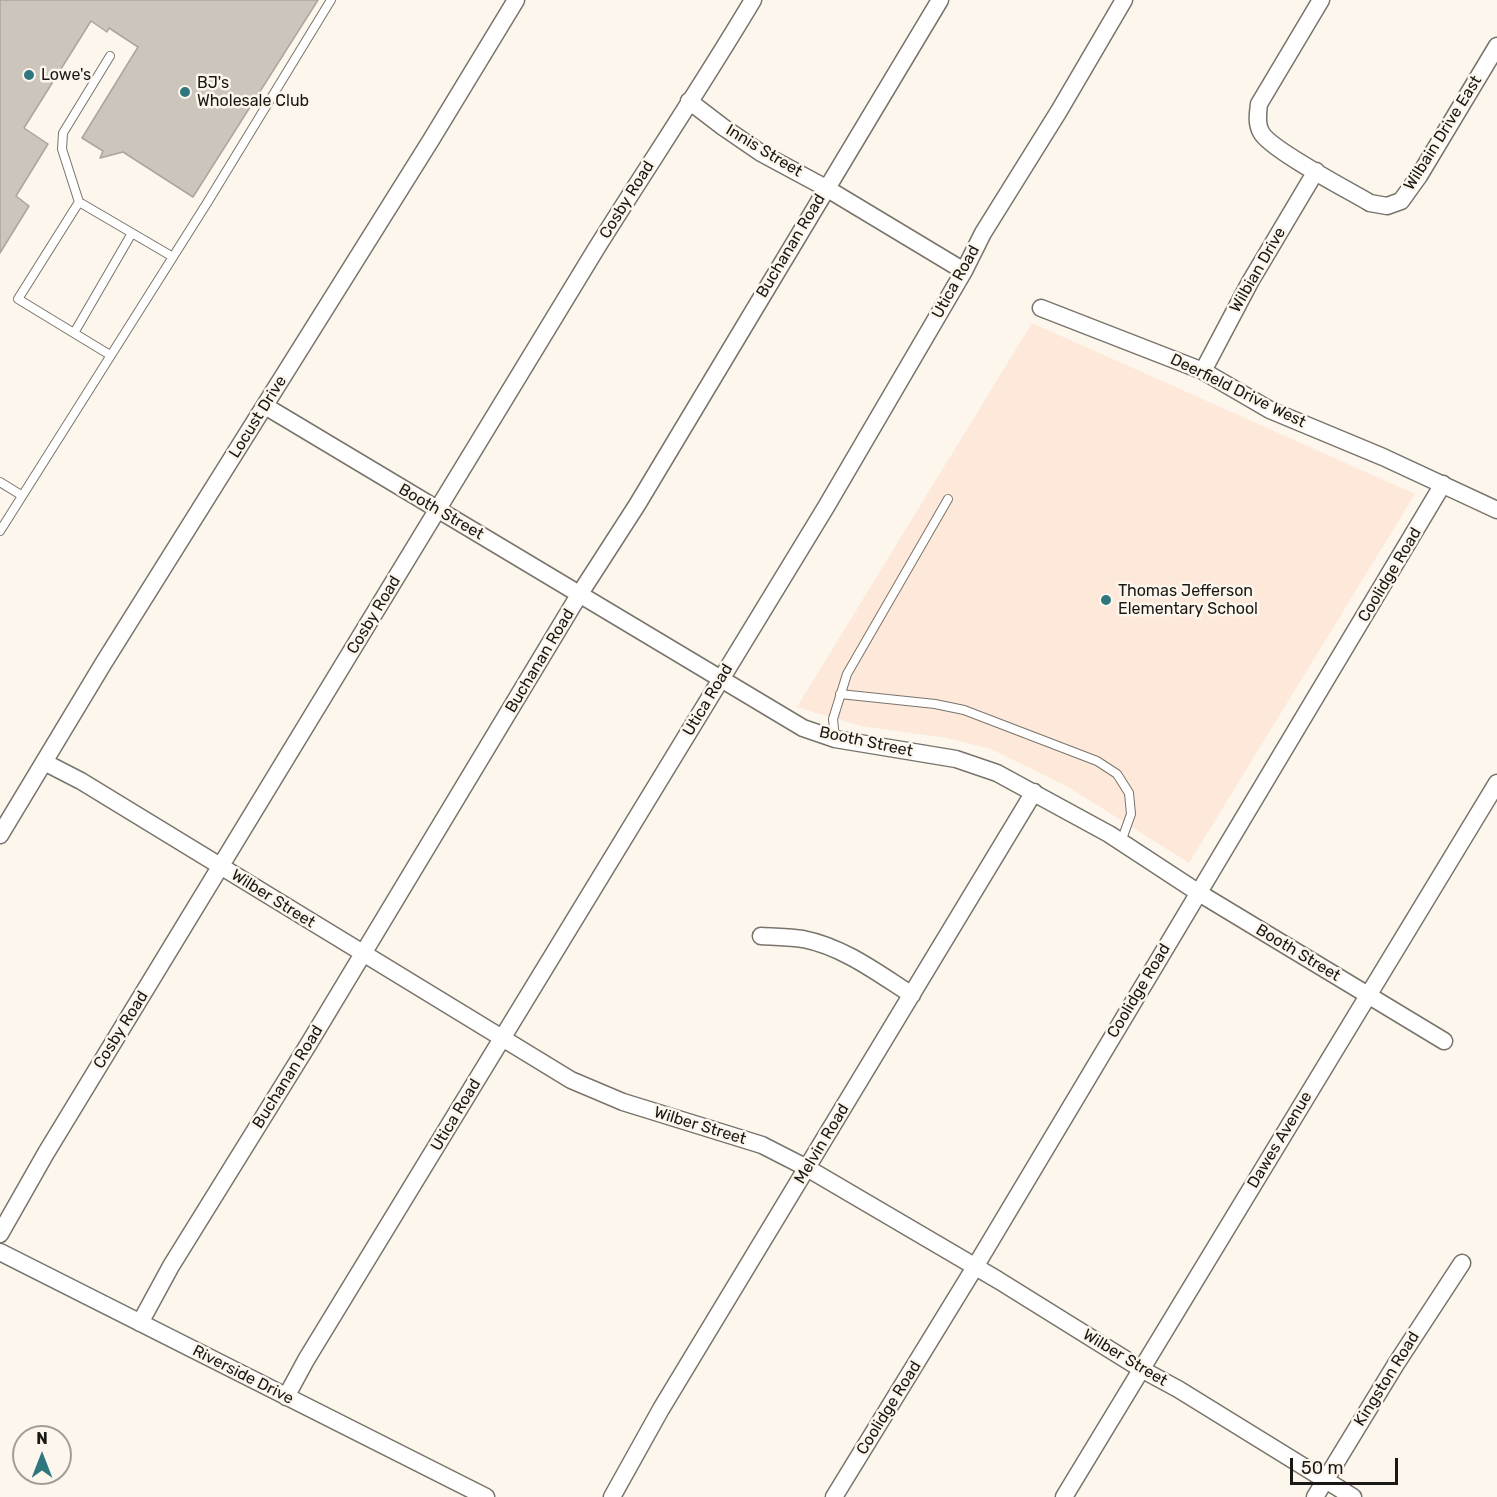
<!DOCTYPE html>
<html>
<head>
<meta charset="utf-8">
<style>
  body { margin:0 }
  #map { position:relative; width:1497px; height:1497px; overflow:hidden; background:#fcf6ec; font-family:Rubik,sans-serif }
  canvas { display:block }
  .north { position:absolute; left:12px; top:1425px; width:60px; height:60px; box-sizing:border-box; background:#fcf6ec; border:2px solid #a29d96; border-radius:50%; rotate:0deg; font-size:16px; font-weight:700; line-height:24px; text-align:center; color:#1a1815 }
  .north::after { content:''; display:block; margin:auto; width:21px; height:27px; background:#2f777f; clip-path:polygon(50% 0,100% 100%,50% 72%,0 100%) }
  .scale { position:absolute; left:1290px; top:1458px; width:108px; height:27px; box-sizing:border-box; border:3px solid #1a1815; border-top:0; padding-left:8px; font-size:18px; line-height:21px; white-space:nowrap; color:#1a1815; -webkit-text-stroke:4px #fcf6ec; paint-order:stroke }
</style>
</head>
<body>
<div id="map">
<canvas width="1497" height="1497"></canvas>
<div class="north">N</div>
<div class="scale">50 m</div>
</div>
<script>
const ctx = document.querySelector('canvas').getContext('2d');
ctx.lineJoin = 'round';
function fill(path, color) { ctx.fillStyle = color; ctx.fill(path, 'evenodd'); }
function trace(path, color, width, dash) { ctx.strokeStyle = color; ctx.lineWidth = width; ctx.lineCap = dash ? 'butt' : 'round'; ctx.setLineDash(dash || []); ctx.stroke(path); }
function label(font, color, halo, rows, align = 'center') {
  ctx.font = font + ' Rubik,sans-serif'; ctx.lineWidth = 5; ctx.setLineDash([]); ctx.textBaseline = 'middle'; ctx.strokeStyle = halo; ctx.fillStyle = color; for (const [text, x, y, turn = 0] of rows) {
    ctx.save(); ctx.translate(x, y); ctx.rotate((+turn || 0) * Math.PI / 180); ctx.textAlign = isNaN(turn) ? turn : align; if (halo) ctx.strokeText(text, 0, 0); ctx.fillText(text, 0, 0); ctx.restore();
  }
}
fill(new Path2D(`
  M1032 323 1415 494 1189 863 1070 788 991 749 947 738 861 726 797 707Z`), '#fee8da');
const building = new Path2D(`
  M0 0H318L193 197 123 152 100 158 103 151 82 138 138 47 109 28 107 32 91 21 24 128 48 144 16 196 29 206 0 253Z`);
fill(building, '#cbc5bb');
trace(building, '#aba69c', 1.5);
const lane = new Path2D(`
  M79 202 62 149 63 133 110 56
  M74 333 132 233
  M110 355 18 299 79 202 173 257
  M0 482 21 495
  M0 531 207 203 331 0
  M840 694 935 704 964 710 1097 761 1117 774 1129 793 1131 814 1121 842
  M835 738 833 719 847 674 948 499`);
const street = new Path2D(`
  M1321 0 1259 104C1258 113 1256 123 1261 132 1269 149 1350 191 1370 203L1387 206 1401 201 1419 176 1497 46
  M689 101 723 127 761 153 826 188 964 271
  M1041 308 1203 371 1270 410 1383 457 1497 510
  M1203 371 1250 282 1316 171
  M265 406 803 728 835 739 956 759 997 773 1109 834 1199 893 1444 1041
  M44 762 81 781 571 1080 623 1102 762 1145 807 1168 998 1280 1141 1369 1178 1389 1353 1497
  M0 835 103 664 431 140 516 0
  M761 936C775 937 790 937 803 939 844 947 879 974 912 995
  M0 1234 46 1153 596 249C648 166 703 84 753 0
  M0 1252 486 1497
  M140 1323 171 1266 308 1045 579 595 637 505 940 0
  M286 1397 306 1360 826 507 964 271 983 233 1059 111 1124 0
  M612 1497 661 1409 1034 792
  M834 1497 975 1267 1443 484
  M1064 1497 1497 783
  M1315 1497 1396 1364 1462 1263`);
trace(lane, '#79746b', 10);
trace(street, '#79746b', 19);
trace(lane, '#fff', 8);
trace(street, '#fff', 16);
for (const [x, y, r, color] of [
  [29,75,6,"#2f777f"],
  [185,92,6,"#2f777f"],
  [1106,600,6,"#2f777f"]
]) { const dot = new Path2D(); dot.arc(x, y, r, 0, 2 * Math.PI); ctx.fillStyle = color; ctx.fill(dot); trace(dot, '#fcf6ec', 2); }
label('16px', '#1a1815', '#fcf6ec', [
  ["Lowe's",41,75],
  ["BJ's",197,83],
  ["Wholesale Club",197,101],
  ["Thomas Jefferson",1118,591],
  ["Elementary School",1118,609]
], 'left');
label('16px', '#1a1815', '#fcf6ec', [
  ["Wilbain Drive East",1443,133,-58],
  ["Innis Street",764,151,31],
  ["Cosby Road",627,200,-58],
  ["Buchanan Road",791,246,-59],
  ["Wilbian Drive",1258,270,-60],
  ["Utica Road",956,282,-61],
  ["Deerfield Drive West",1238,391,26],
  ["Locust Drive",258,417,-58],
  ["Booth Street",441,512,30],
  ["Coolidge Road",1390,575,-59],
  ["Cosby Road",374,615,-59],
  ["Buchanan Road",540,661,-59],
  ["Utica Road",708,700,-59],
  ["Booth Street",866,742,12],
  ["Wilber Street",273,899,32],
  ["Booth Street",1298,953,31],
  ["Coolidge Road",1139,991,-59],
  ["Cosby Road",121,1030,-58],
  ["Buchanan Road",288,1077,-58],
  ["Utica Road",456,1115,-59],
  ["Wilber Street",700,1126,17],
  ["Dawes Avenue",1280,1140,-59],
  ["Melvin Road",822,1144,-59],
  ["Wilber Street",1125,1358,31],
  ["Riverside Drive",243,1375,27],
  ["Kingston Road",1387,1379,-58],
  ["Coolidge Road",889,1408,-58]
]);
</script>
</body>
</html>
